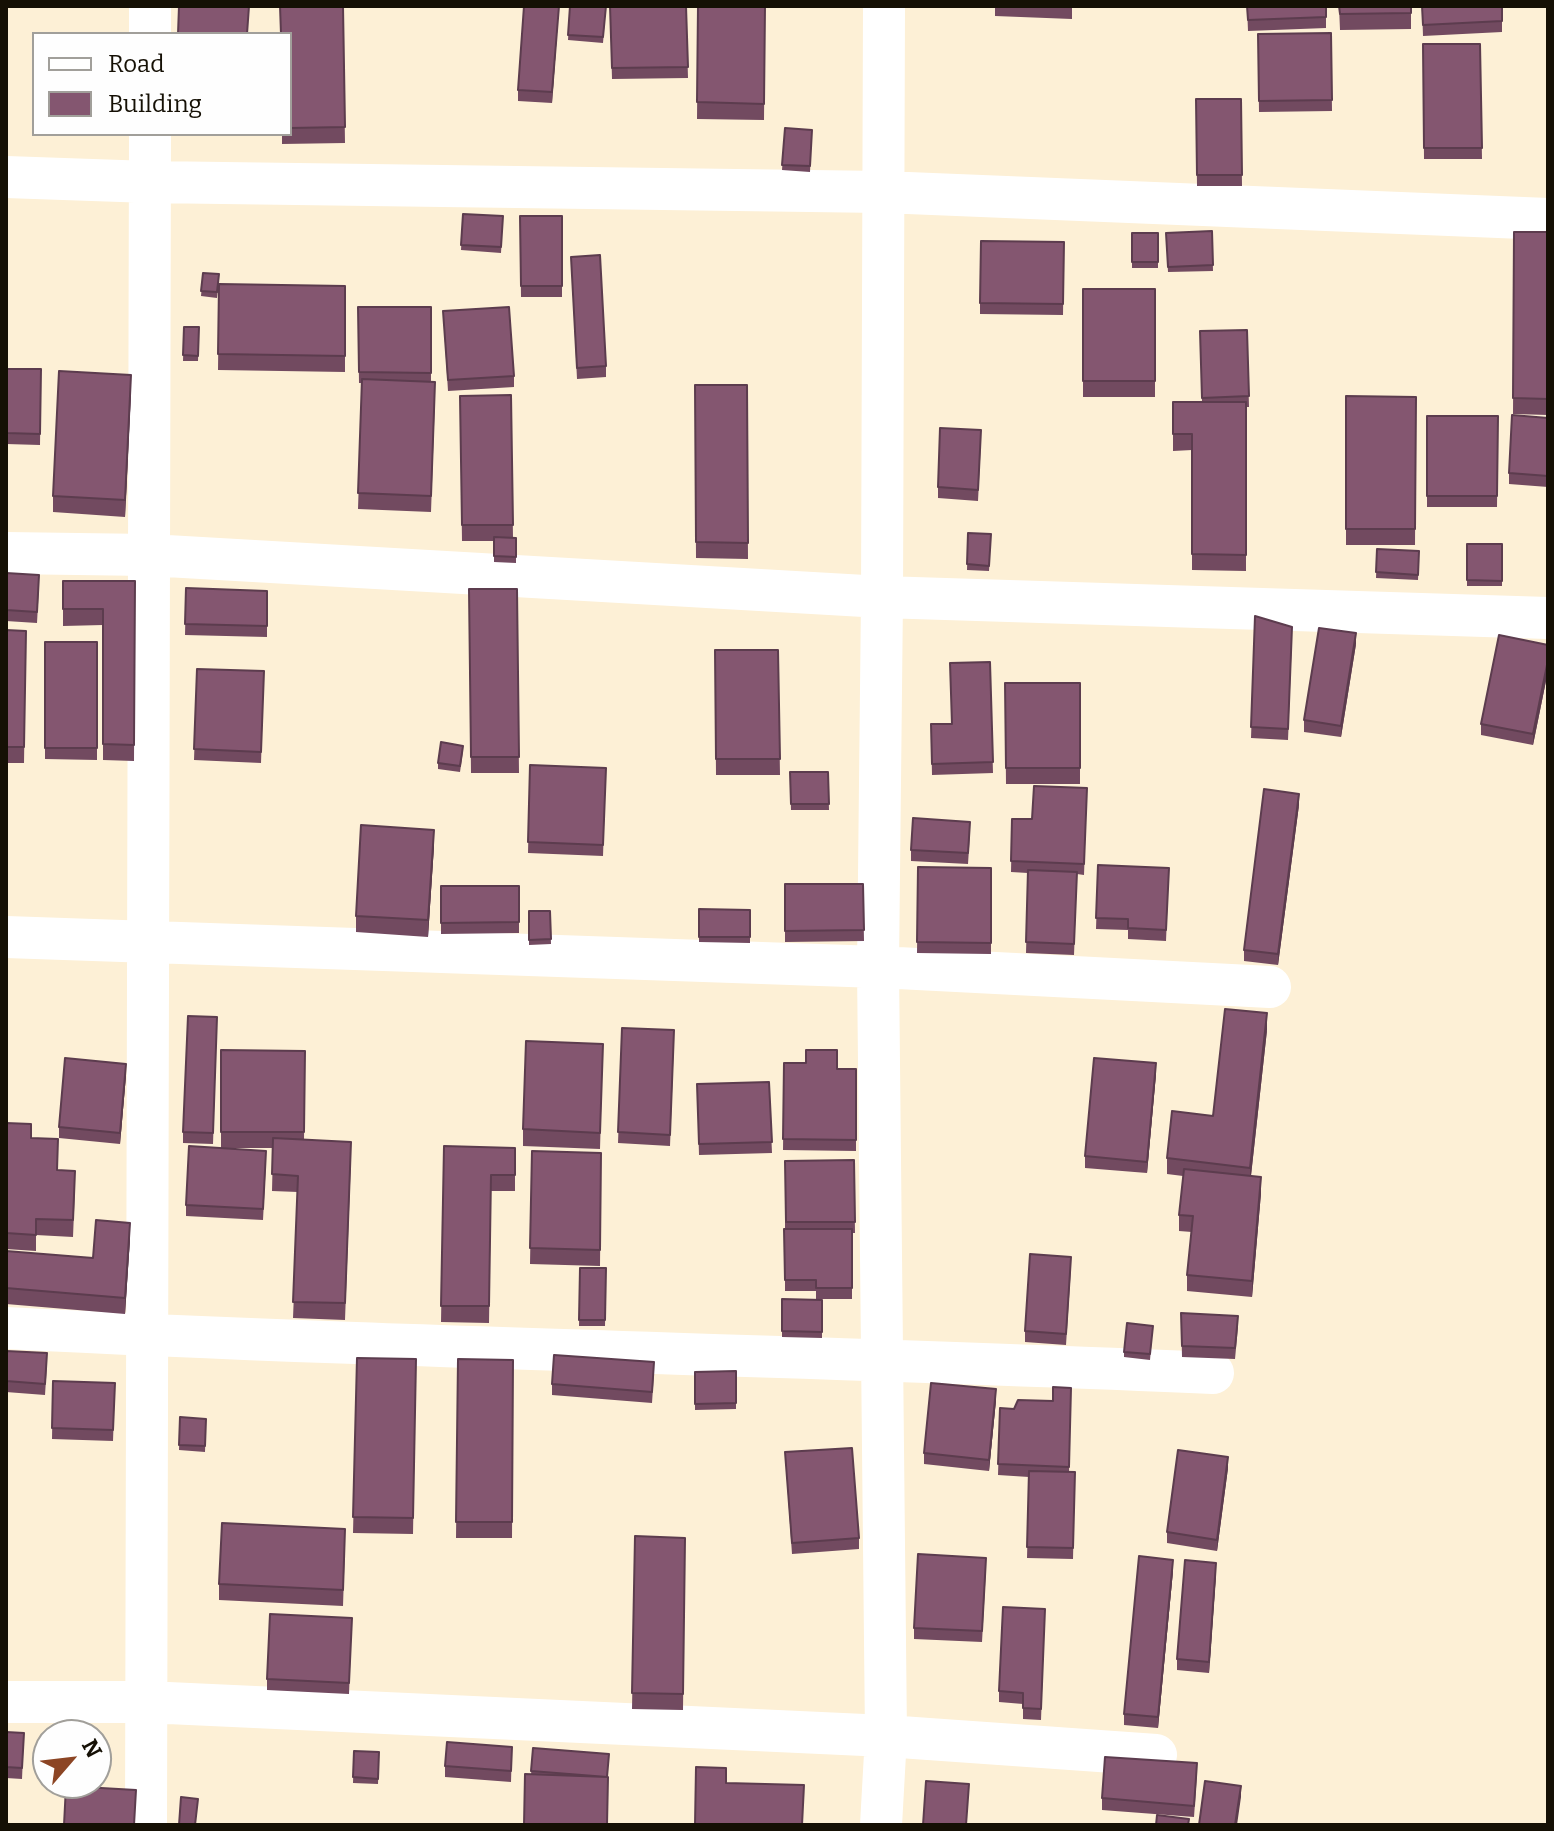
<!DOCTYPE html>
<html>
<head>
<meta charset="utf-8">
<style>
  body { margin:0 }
  #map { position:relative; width:1554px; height:1831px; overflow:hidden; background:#fdf0d6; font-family:Bitter,serif }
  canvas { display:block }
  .frame { position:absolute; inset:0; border:8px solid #151005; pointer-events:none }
  .legend { position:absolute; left:32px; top:32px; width:260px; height:104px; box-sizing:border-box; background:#fefefe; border:2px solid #a19f9a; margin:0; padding:10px 14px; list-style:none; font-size:24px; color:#151005 }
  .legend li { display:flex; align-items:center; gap:16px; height:40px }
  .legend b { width:40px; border:2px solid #a19f9a }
  .north { position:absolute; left:32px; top:1719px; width:80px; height:80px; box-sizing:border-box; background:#fefefe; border:2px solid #a19f9a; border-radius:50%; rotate:62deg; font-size:22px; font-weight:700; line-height:32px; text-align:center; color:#151005 }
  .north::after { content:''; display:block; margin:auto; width:28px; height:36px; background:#8c4524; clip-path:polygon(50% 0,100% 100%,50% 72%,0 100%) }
</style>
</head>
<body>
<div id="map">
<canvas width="1554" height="1831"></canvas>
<div class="frame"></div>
<ul class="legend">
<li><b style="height:10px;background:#fff"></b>Road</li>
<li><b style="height:22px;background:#845670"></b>Building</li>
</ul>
<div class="north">N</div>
</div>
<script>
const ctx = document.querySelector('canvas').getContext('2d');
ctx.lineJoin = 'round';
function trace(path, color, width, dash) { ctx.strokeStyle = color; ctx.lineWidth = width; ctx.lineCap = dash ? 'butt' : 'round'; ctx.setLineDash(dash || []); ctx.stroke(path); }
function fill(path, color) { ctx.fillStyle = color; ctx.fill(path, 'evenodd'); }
trace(new Path2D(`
  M150 34V6
  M6 177 150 182 883 192 1548 219
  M6 553 149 555 882 597 1548 618
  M6 937 878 967 1270 987
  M6 1328C408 1349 811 1355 1213 1373
  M6 1702H146L886 1736 1156 1755
  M146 1825 150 134
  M881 1825 886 1736 878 967 882 597 884 6`), '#fff', 42);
fill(new Path2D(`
  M343 6 345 143 282 144V134H290V34Z
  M559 6 552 103 518 101V90Z
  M570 6H606L603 43 568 40Z
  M610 6H686L688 78 612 79Z
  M698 6H765L764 120 697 119Z
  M995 6H1072V19L995 16Z
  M1247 6H1326V28L1248 31Z
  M1339 6H1411V29L1340 30Z
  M1422 6H1502V32L1423 36Z
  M1331 33 1332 111 1259 112 1258 34Z
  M1423 44H1480L1482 159H1424Z
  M1196 99H1241L1242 186H1197Z
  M785 128 812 130 810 172 782 170Z
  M463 214 503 216 501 253 461 250Z
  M520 216H562V297H521Z
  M1212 231 1213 271 1168 272 1166 233Z
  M1514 232H1548V415L1513 414Z
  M1132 233H1158V268H1132Z
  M1064 242 1063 315 980 314V303Z
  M571 257 606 366V377L577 379Z
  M203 273 219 280 217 298 201 296Z
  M219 284 345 286V372L218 370Z
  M1083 289H1155V397H1083Z
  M358 307H431V382L435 398 431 512 358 509 362 383H359Z
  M443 311 514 376V387L448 391Z
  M184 327H199L198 361H183Z
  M1247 330 1249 407H1246V571L1192 570V450L1173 451V402H1202L1200 331Z
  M6 369H41L40 445 6 444Z
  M695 385H747L748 559 696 558Z
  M131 392 125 517 53 512V496Z
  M511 395 513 538H516V563L494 562V541H462L460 396Z
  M1346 396 1416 397 1415 545H1346Z
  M1427 416H1498L1497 507H1427Z
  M1548 418V487L1509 484V473Z
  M981 441 978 501 938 498V487Z
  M968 533 991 534 989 571 967 570Z
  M1467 544H1502V586H1467Z
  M1377 549 1419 551 1418 580 1376 578Z
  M6 573 39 586 37 623 6 621Z
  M63 581H135L134 761 103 760V625L63 626Z
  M186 588 267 591V637L185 635Z
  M469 589H517L519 773H471Z
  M1255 616 1292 638 1288 740 1251 738Z
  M6 630 26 631 24 763H6Z
  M45 642H97V760L45 759Z
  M1356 644 1341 737 1304 732V720Z
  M1548 645V671L1533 745 1481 735V724Z
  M715 650H778L780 775H716Z
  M990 662 993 773 932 775 931 724H952Z
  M197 669 264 671 261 763 194 760Z
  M1005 683H1080V784H1006Z
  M463 751 460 772 438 769V763Z
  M530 765 606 768 603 856 528 853Z
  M790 772H828L829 810H791Z
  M1087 788 1084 875 1077 874 1074 955 1026 953 1028 873 1011 872 1012 819H1032Z
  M1299 805 1278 965 1244 961V950Z
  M970 833 968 864 911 861V850Z
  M434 846 428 937 356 932V916Z
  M1098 865 1169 868 1166 941 1128 939V930L1096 929Z
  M918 867 991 868V954L917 953Z
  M785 884H863L864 941 785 942Z
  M441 886H519V933L441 934Z
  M699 909 750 910V943L699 942Z
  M529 911H550L551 944 529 945Z
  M217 1017 213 1144 183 1143V1132Z
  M622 1028 674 1041 670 1146 618 1143Z
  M1267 1030 1251 1176 1261 1193 1252 1297 1187 1291V1275L1192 1232 1179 1231V1215L1183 1176 1167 1174V1158L1213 1116Z
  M603 1044 600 1149 523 1146V1129Z
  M221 1050 305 1051 304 1140 351 1158 345 1320 293 1318 298 1192 272 1191 273 1148H222L266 1162 263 1220 186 1216V1205L221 1148Z
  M784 1063 837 1069H856V1151L783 1150Z
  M1156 1074 1147 1173 1085 1168V1156Z
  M126 1075 120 1144 59 1138V1127Z
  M769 1082 772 1153 699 1155 697 1084Z
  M6 1123 31 1138 58 1170 75 1187 73 1237 36 1235V1251L6 1249Z
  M444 1146 515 1148V1191H491L489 1323 441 1322Z
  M532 1151 601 1153 600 1266 530 1264Z
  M854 1160 855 1233H852V1299H818L822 1300V1338L782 1337V1299H816V1291H785V1161Z
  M130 1239 125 1314 6 1304V1251L93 1258Z
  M580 1268H606L605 1326H579Z
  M1071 1268 1066 1345 1025 1342V1331Z
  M1181 1313 1238 1327 1235 1359 1182 1357Z
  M1153 1326 1150 1360 1124 1357V1352Z
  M6 1351 47 1364 45 1395 6 1392Z
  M357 1358 416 1359 413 1534 353 1533Z
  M458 1359 513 1360 512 1538H456Z
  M736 1371V1409L695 1410V1372Z
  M654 1373 652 1403 552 1395V1384Z
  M53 1381 115 1383 113 1441 52 1439Z
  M1071 1388 1069 1472H1075L1073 1559 1027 1558 1029 1477 998 1475 1000 1408 1014 1409 1053 1401Z
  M996 1400 989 1471 924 1464V1453Z
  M180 1417 206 1419 205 1452 179 1450Z
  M785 1452 859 1538V1549L792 1554Z
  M1228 1468 1217 1551 1167 1543V1532Z
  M635 1536 685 1538 683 1710 632 1709Z
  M345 1545 343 1606 219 1600V1584Z
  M986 1569 982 1642 914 1639V1628Z
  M1173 1571 1158 1728 1124 1725V1714Z
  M1216 1574 1209 1673 1177 1670V1659Z
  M1045 1609 1041 1720 1023 1719V1704L999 1702V1691Z
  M352 1618 349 1694 267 1690V1679Z
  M6 1732 24 1733 22 1779 6 1778Z
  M512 1747 511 1782 445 1777V1766Z
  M533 1748 609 1765 524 1825 531 1775Z
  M354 1751 379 1752 378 1784 353 1783Z
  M1197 1774 1194 1817 1102 1810V1798Z`), '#724a60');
fill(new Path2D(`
  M559 6 552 103V92Z
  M131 375V392L125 517V500Z
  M1356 633V644L1341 737V726Z
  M1548 660V671L1533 745V734Z
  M1299 794V805L1278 965V954Z
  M434 830V846L428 937V920Z
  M1267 1013V1030L1250 1184V1168Z
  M1156 1063V1074L1147 1173V1162Z
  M126 1064V1075L120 1144V1133Z
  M1261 1177V1193L1252 1297V1281Z
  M130 1223V1239L125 1314V1298Z
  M996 1389V1400L989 1471V1460Z
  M1228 1457V1468L1217 1551V1540Z
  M1173 1560V1571L1158 1728V1717Z
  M1216 1563V1574L1209 1673V1662Z
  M1241 1786V1797L1237 1825H1235Z`), '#5c3c4e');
const building = new Path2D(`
  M179 6H249L247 34H178Z
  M280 6H343L345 127 290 128V34H281Z
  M524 6H559L552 92 518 90Z
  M570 6H606L603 37 568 35Z
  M610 6H686L688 67 612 68Z
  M698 6H765L764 104 697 102Z
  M1247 6H1326V17L1248 20Z
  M1339 6H1411V13L1340 14Z
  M1422 6H1502V21L1423 25Z
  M1331 33 1332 100 1259 101 1258 34Z
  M1423 44H1480L1482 148H1424Z
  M1196 99H1241L1242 175H1197Z
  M785 128 812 130 810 166 782 165Z
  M463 214 503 216 501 247 461 245Z
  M520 216H562V286H521Z
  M1212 231 1213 265 1168 267 1166 233Z
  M1514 232H1548V399L1513 398Z
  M1132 233H1158V262H1132Z
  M981 241 1064 242 1063 304 980 303Z
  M600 255 606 366 577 368 571 257Z
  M203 273 219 274 217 292 201 291Z
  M219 284 345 286V356L218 354Z
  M1083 289H1155V381H1083Z
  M358 307H431V373L359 372Z
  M509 307 514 376 448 380 443 311Z
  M184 327H199L198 356 183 355Z
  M1247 330 1249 396 1202 398 1200 331Z
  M6 369H41L40 434 6 433Z
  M59 371 131 375 125 500 53 496Z
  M362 379 435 382 431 496 358 493Z
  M695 385H747L748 543 696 542Z
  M511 395 513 525H462L460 396Z
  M1346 396 1416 397 1415 529H1346Z
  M1173 402H1246V555L1192 554V434H1173Z
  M1512 415 1548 418V476L1509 473Z
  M1427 416H1498L1497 496H1427Z
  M940 428 981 430 978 490 938 487Z
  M968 533 991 534 989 566 967 564Z
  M494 537 516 538V557L494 556Z
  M1467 544H1502V581L1467 580Z
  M1377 549 1419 551 1418 575 1376 572Z
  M6 573 39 575 37 612 6 610Z
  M63 581H135L134 745 103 744V609H63Z
  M186 588 267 591V626L185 624Z
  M469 589H517L519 757H471Z
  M1255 616 1292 627 1288 729 1251 727Z
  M1319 628 1356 633 1341 726 1304 720Z
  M6 630 26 631 24 747H6Z
  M1499 635 1548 645V660L1533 734 1481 724Z
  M45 642H97V748H45Z
  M715 650H778L780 759H716Z
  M990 662 993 762 932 764 931 724H952L950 663Z
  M197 669 264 671 261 752 194 749Z
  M1005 683H1080V768H1006Z
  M441 742 463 746 460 766 438 763Z
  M530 765 606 768 603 845 528 842Z
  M790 772H828L829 804H791Z
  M1034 786 1087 788 1084 864 1011 861 1012 819H1032Z
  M1264 789 1299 794 1278 954 1244 950Z
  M913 818 970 822 968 853 911 850Z
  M361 825 434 830 428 920 356 916Z
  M1098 865 1169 868 1166 930 1128 928V919L1096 918Z
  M918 867 991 868V943L917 942Z
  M1028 870 1077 872 1074 944 1026 942Z
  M785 884H863L864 930 785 931Z
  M441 886H519V922L441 923Z
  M699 909 750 910V937H699Z
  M529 911H550L551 939 529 940Z
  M1225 1009 1267 1013 1250 1168 1167 1158 1172 1111 1213 1116Z
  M188 1016 217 1017 213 1133 183 1132Z
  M622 1028 674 1030 670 1135 618 1132Z
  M526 1041 603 1044 600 1133 523 1129Z
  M221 1050 305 1051 304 1132H221Z
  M806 1050H837V1069H856V1140L783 1139 784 1063H806Z
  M65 1058 126 1064 120 1133 59 1127Z
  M1094 1058 1156 1063 1147 1162 1085 1156Z
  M769 1082 772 1142 699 1144 697 1084Z
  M6 1123 31 1124V1138L58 1139 57 1170 75 1171 73 1220 36 1219V1235L6 1233Z
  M273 1138 351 1142 345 1303 293 1302 298 1176 272 1174Z
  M189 1146 266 1151 263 1209 186 1205Z
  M444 1146 515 1148V1175H491L489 1306H441Z
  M532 1151 601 1153 600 1250 530 1248Z
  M854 1160 855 1222H786L785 1161Z
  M1184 1169 1261 1177 1252 1281 1187 1275 1193 1216 1179 1215Z
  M96 1220 130 1223 125 1298 6 1288V1251L93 1258Z
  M784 1229H852V1288H816V1280H785Z
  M1030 1254 1071 1257 1066 1334 1025 1331Z
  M580 1268H606L605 1320H579Z
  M782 1299 822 1300V1332L782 1331Z
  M1181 1313 1238 1316 1235 1348 1182 1346Z
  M1127 1323 1153 1326 1150 1354 1124 1352Z
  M6 1351 47 1353 45 1384 6 1381Z
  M554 1355 654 1362 652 1392 552 1384Z
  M357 1358 416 1359 413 1518 353 1517Z
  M458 1359 513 1360 512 1522H456Z
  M736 1371V1403L695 1404V1372Z
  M53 1381 115 1383 113 1430 52 1428Z
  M931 1383 996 1389 989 1460 924 1453Z
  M1053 1387 1071 1388 1069 1467 998 1464 1000 1408 1014 1409 1018 1400 1053 1401Z
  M180 1417 206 1419 205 1446 179 1445Z
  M852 1448 859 1538 792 1543 785 1452Z
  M1178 1450 1228 1457 1217 1540 1167 1532Z
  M1029 1471 1075 1472 1073 1548 1027 1547Z
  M222 1523 345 1529 343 1590 219 1584Z
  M635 1536 685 1538 683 1694 632 1693Z
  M918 1554 986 1558 982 1631 914 1628Z
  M1139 1556 1173 1560 1158 1717 1124 1714Z
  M1185 1560 1216 1563 1209 1662 1177 1659Z
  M1003 1607 1045 1609 1041 1709 1023 1708V1693L999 1691Z
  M270 1614 352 1618 349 1683 267 1679Z
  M6 1732 24 1733 22 1768 6 1767Z
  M447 1742 512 1747 511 1771 445 1766Z
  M533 1748 609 1754 607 1777 531 1771Z
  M354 1751 379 1752 378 1779 353 1777Z
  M1105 1757 1197 1763 1194 1806 1102 1798Z
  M696 1767 726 1768V1783L804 1785 802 1825H695Z
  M525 1774 608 1777 607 1825H524Z
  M926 1781 969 1784 966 1825H923Z
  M1205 1781 1241 1786 1235 1825H1199Z
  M66 1786 136 1790 134 1825H64Z
  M181 1797 198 1799 195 1825H179Z
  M1157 1815 1189 1819 1188 1825H1156Z`);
fill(building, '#845670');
trace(building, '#5c3c4e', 2);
</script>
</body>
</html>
